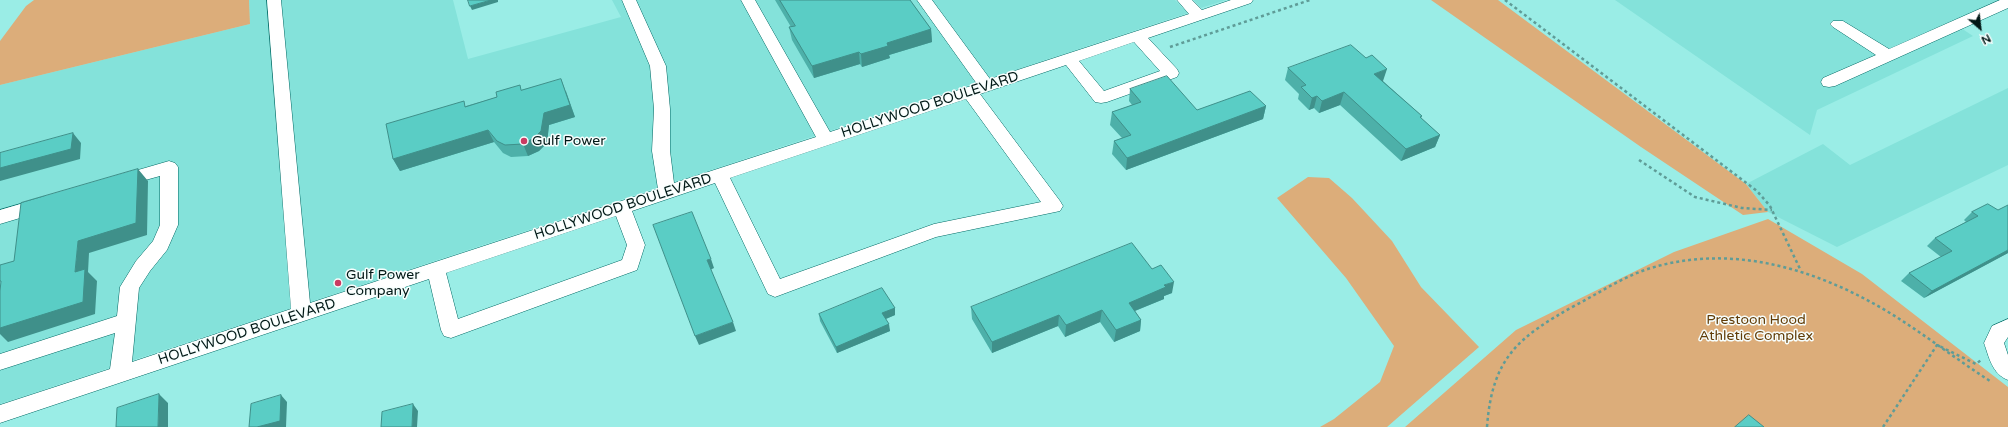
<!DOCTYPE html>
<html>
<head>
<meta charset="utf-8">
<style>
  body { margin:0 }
  #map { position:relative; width:2008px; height:427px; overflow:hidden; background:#9aede6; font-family:"Varela Round",sans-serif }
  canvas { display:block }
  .north { position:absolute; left:1960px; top:8px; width:40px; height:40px; -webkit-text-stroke:3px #f7fefd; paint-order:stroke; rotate:152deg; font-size:11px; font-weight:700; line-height:16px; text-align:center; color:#001816 }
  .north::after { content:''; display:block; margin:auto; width:14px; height:18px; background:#001816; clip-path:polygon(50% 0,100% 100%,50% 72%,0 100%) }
</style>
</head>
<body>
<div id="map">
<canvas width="2008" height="427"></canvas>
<div class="north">N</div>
</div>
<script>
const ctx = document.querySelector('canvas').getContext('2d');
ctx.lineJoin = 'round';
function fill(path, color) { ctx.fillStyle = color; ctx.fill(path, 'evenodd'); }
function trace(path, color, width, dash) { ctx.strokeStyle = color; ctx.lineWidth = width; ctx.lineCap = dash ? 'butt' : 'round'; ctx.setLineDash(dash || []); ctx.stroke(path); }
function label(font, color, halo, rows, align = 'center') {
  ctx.font = font + ' "Varela Round",sans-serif'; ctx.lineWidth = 3; ctx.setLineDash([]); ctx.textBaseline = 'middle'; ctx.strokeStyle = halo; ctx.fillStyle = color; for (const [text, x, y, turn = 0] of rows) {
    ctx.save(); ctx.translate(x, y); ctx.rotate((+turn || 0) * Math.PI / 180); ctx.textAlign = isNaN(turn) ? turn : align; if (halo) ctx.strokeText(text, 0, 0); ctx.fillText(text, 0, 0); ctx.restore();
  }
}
fill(new Path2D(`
  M249 0H453L468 59 621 17 612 0H1175L1188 13 0 404V85L250 24Z
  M1193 0H1226L1201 8Z
  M1615 0H2008V5L1961 28 1973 36 1817 110 1810 135Z
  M2008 88V165L1837 247 1768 212 1746 184 1823 144 1850 165Z`), '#84e2da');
fill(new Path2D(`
  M34 0H249L250 24 0 85V41L26 6Z
  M1431 0H1498L1746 184 1768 212 1743 215 1641 147Z
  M1308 177 1329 178 1352 198 1392 241 1421 287 1479 347 1387 427H1320L1334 419 1380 382 1394 346 1346 278 1277 198Z
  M1768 219 1862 274 2008 387V427H1405L1516 330 1674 252Z`), '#dcad7a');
const minor = new Path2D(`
  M267 0H281L310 303 658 189 652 151 654 109 650 66 622 0H636L666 66 670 109V151L674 183 816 137 741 0H755L830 132 977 84 917 0H932L990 79 1189 14 1177 0H1192L1202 10 1231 0H1253L1251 3 1148 38 1177 69 1179 73 1177 77 1107 102 1101 103 1095 102 1066 65 980 94 1060 201 1063 206 1060 211 936 237 775 297 768 294 715 183 632 211 645 245 637 270 451 338 444 336 441 330 429 279 0 423V405L110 369 115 333 0 370V354L117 316 120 287 136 261 153 241 160 225V176L120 187 114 185 111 181 114 177 169 161 175 163 178 167V225L167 250 150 271 139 288 132 362 291 309ZM1134 42 1160 71 1104 91 1079 61ZM966 99 1041 202 934 224 780 279 730 178ZM616 216 627 245 622 260 458 319 446 273Z
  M2000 0H2008V8L1835 86 1829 87 1823 86 1821 82 1823 78 1876 55 1833 27 1830 24 1833 21H1843L1889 49Z
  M44 197 50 199 53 204 50 209 0 224V210Z
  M2008 319V337L2004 343 2008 355V380C1992 374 1989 357 1984 343L1992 326Z`);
trace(minor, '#006964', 1);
trace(new Path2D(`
  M1505 0 1757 191 1770 206 1801 271
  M1170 47 1310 0
  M1639 160 1695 197 1742 208 1772 210
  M1487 427C1492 358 1518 337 1576 305 1601 292 1624 276 1651 268 1737 242 1825 272 1898 318 1929 338 1959 361 1990 381
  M1883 427 1937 345 1976 364 1981 360`), '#5f9c97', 2.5, [3, 3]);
fill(minor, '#fff');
fill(new Path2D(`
  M775 0H910L931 29 932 42 889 55 890 58 862 67 860 64 814 78 792 40 789 27H791Z
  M1288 68 1383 81 1422 116 1421 118 1440 135 1435 147 1401 161 1340 105 1319 113 1314 108 1309 110 1298 99 1299 94 1285 80Z
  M1130 89 1197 110 1266 106 1263 119 1126 170 1112 154 1114 141 1122 138 1110 125 1112 112 1132 105 1129 101Z
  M522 90 566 91 575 117 549 125 547 143 539 151 528 156 511 157 503 153 494 142 400 171 393 159 466 106Z
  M1988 204 2008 253 1924 298 1901 281 1909 273 1941 257 1927 246 1935 238 1966 222 1964 220 1972 212Z
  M1172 293 1164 296V299L1135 311 1141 320 1140 331 1114 342 1100 322 1065 337 1058 326 992 353 972 319 971 307Z
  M895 308V315L886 319 890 331 837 353 820 321 819 314Z`), '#4db0a9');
fill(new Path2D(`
  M491 0H498V2L472 10 470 6Z
  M931 29 932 42 889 55 890 58 862 67 861 54 887 43Z
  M859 52 860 64 814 78 812 66Z
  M1387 69 1383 81 1370 86 1374 74Z
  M561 79 575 117 549 125 547 143 539 151 528 156 523 144 544 113Z
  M1344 92 1340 105 1319 113 1322 101Z
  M1317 96 1314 108 1309 110 1312 98Z
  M1266 106 1263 119 1126 170 1127 158Z
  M488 130 494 142 400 171 393 159Z
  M73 133 81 143 80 159 0 181V168Z
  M1440 135 1435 147 1401 161 1406 149Z
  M138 169 148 181 147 235 89 253 88 272 97 281 95 314 8 342 0 334V328L75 272 78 241Z
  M2008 250V253L1924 298 1932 291Z
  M711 259 714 268 710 270 707 260Z
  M1174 282 1172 293 1164 296V299L1127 314 1129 303 1164 285Z
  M895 308V315L883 320 882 313Z
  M1102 310 1100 322 1065 337 1066 325Z
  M1059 315 1058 326 992 353V342Z
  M1141 320 1140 331 1114 342 1116 330Z
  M733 322 736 331 699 345 695 336Z
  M889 324 890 331 837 353 836 347Z
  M159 394 168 403V427H158Z
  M281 395 287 402 286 427H257Z
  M413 404 418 411 417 427H412Z`), '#3f908a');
const building = new Path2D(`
  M468 0H491L470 6Z
  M780 0H910L931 29 887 43 888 46 861 54 859 52 812 66 789 27 795 26Z
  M1351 45 1366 58 1372 55 1387 69 1374 74 1422 116 1420 117 1440 135 1406 149 1344 92 1322 101 1317 96 1312 98 1301 87 1306 85 1288 68Z
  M1167 76 1197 110 1250 91 1266 106 1127 158 1114 141 1131 135 1112 112 1141 102 1130 89Z
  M561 79 570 105 544 113 541 131 534 138 523 144 505 145 497 141 488 130 393 159 386 124 464 101 465 107 497 97 496 92 520 85 521 90Z
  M73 133 71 149 0 168V153Z
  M138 169 136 223 78 241 75 272 85 269 83 302 0 328V291L1 281H0V265L14 261 21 203Z
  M1988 204 1998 210 2008 205V250L1932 291 1909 273 1952 251 1935 238 1978 216 1972 212Z
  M692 212 711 259 707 260 733 322 695 336 653 225Z
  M1132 243 1152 269 1161 265 1174 282 1164 285 1166 287 1129 303 1141 320 1116 330 1102 310 1066 325 1059 315 992 342 971 307Z
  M882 288 895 308 882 313 889 324 836 347 819 314Z
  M159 394 158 427H116L117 408Z
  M281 395 280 421 257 427H249L251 404Z
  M413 404 412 427H381L382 412Z
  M1749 415 1764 427H1735Z`);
fill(building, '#5acdc5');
trace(building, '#3f908a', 1);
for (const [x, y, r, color] of [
  [524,141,4,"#ca3b62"],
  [338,283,4,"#ca3b62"]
]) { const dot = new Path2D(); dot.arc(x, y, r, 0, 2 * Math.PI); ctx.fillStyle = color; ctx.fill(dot); trace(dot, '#f7fefd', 1.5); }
label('14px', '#001816', '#f7fefd', [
  ["HOLLYWOOD BOULEVARD",930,105,-18],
  ["HOLLYWOOD BOULEVARD",623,207,-18],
  ["HOLLYWOOD BOULEVARD",247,332,-18]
]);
label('14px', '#001816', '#f7fefd', [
  ["Gulf Power",532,141],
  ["Gulf Power",346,275],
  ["Company",346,291]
], 'left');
label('14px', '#613c07', '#f7fefd', [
  ["Prestoon Hood",1756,320],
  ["Athletic Complex",1756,336]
]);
</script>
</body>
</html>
